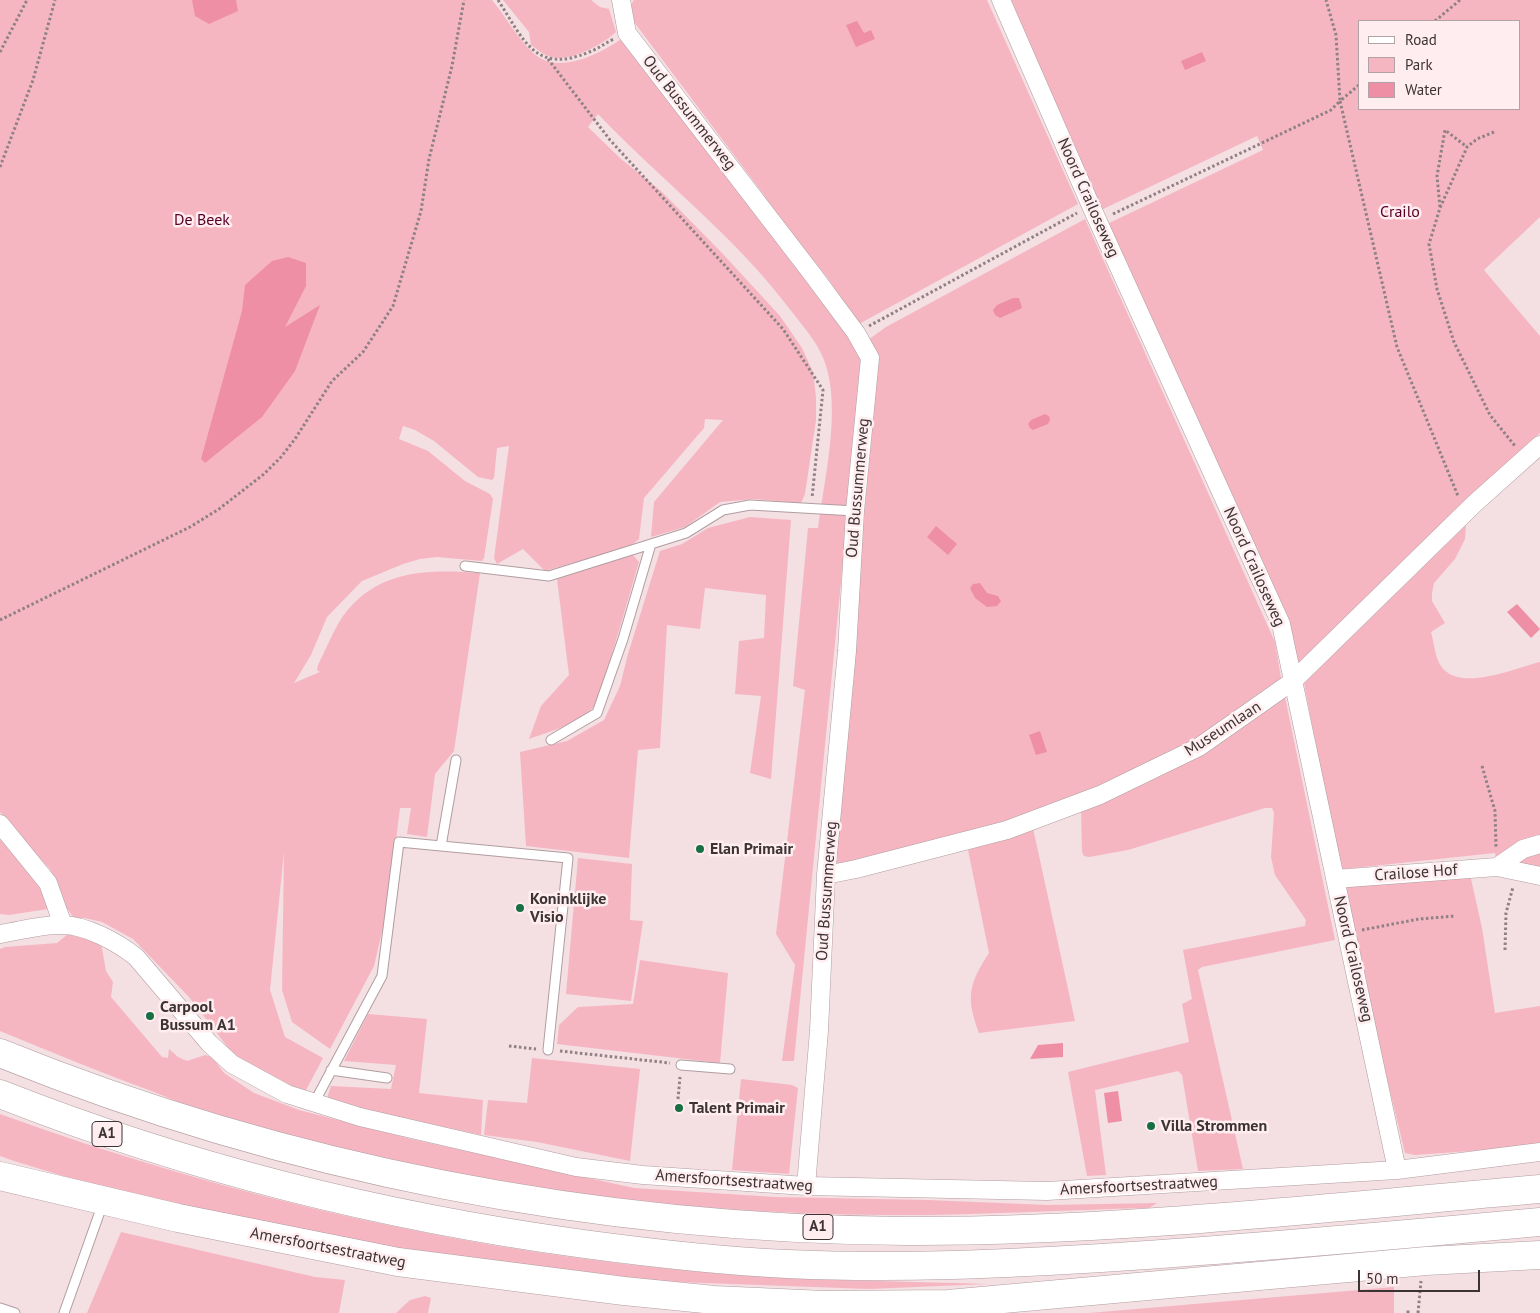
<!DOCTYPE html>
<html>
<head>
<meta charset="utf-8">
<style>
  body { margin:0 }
  #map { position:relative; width:1540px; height:1313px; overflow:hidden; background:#f4dfe3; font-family:"PT Sans",sans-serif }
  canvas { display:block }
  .legend { position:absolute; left:1358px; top:20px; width:162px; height:90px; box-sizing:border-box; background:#ffedf0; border:1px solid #b1a3a5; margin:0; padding:6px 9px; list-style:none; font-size:15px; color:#3b3334 }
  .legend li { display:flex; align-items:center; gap:10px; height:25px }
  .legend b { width:25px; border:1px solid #b1a3a5 }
  .scale { position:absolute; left:1358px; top:1270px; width:122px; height:22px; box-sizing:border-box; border:2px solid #3b3334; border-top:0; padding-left:6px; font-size:15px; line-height:18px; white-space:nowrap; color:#3b3334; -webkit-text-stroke:4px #ffedf0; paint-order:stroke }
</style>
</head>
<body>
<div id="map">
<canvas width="1540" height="1313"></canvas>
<ul class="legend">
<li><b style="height:6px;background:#fff"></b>Road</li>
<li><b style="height:14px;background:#f5b6c2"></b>Park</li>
<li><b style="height:14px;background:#ef8fa5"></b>Water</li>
</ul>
<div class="scale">50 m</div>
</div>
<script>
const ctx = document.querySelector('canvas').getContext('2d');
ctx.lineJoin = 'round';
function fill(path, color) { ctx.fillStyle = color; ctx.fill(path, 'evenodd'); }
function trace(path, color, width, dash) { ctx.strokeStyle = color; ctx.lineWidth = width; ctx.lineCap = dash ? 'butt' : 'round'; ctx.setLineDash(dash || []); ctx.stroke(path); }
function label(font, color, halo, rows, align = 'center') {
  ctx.font = font + ' "PT Sans",sans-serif'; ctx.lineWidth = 5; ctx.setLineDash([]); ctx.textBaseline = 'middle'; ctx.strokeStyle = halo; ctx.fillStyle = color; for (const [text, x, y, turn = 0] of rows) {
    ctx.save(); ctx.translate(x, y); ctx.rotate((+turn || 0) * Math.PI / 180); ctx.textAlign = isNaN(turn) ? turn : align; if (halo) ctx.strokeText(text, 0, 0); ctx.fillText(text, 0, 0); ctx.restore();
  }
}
fill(new Path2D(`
  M0 0H492C506 17 517 38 533 53 559 76 599 54 623 38L643 60 863 358 794 1061H782L795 965 776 934 805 690 793 686 808 528H818C824 481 839 420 828 373 823 349 807 331 792 312 736 237 662 181 598 114L588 127 621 159 661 191 723 254 780 316 802 348 813 372 816 397V420L805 494 801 503 754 499 720 502 685 527 651 537 654 502 723 420 705 419 704 428 644 498 639 539 631 546 545 571 523 549 497 564 494 558 509 446 497 448 494 478 492 480 478 477 434 441 415 430 403 426 399 439 428 451 465 481 490 494 493 499 484 558 482 561 437 557 420 559 403 564 362 581 327 617 311 655 294 683 320 672 317 670 318 665C326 649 333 631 343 616 377 569 429 569 480 573L454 751 435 774 427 837 407 834 411 808H400L388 906 374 966 330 1049 292 1022 282 990 284 852 270 990 285 1037 323 1058 305 1092 278 1084 236 1058 189 997 133 939 102 922 85 918H74L65 906 50 869 31 850 0 812Z
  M503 0H591L600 7 609 9 616 32C602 45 568 64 548 56 542 54 536 48 531 45L529 32Z
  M634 0H987L1078 204 859 324 827 277 769 208 764 195 631 18 630 6Z
  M1011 0H1540V217L1484 270 1540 336V433L1299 663 1107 224 1263 150 1257 136 1101 210ZM1359 21H1519V109H1359Z
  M1085 219 1275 642 1281 678 1209 730 1142 770 1035 812 866 862 835 869 877 358 868 340 886 327Z
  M750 517 791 520 771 779 750 773 761 696 735 694 739 641 764 638 766 595 705 588 700 629 667 625 660 748 638 750 629 858 526 846 520 752 567 741 604 720 620 686 628 654 660 551 682 544 708 528Z
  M1466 525 1465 539 1455 559 1434 583 1432 593V601L1445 623 1431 632C1434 642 1435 658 1441 666 1459 693 1515 668 1540 662V874L1497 866 1495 853 1344 869 1339 866 1304 683Z
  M633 555 639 562 598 702C582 723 554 730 529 739L541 706 569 675 557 579Z
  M1285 697 1335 940 1202 967 1198 970 1243 1169 1198 1171 1182 1075 1178 1071 1095 1090 1106 1175 1087 1176 1068 1072 1189 1042 1182 1004 1192 999 1183 950 1305 926 1306 920 1275 875 1271 857 1274 813 1272 808H1265L1128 850 1089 857 1084 856 1082 852 1081 809 1144 784 1207 752Z
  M1033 828 1075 1021 979 1033C966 998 968 985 989 953L968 850Z
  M0 839C15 857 52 884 48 909L9 915 0 914Z
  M578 858 632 864 630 920 643 921 631 1001 566 994Z
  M1469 870 1482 928 1495 1013 1540 1006V1146L1415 1155 1405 1153 1349 922 1343 884Z
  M68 934 101 943 106 971 113 982 111 997 162 1057 168 1058 169 1049 178 1057 187 1061 205 1055 212 1057 224 1073 254 1093 299 1110 411 1139 634 1188 775 1197 928 1200 1048 1205 1157 1203 1149 1208C1059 1210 968 1216 878 1215 654 1213 428 1179 214 1115 194 1109 174 1100 154 1092 102 1073 51 1052 0 1031V949L5 947 57 943Z
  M640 960 728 973 720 1063 557 1044 559 1025 578 1007 633 1004Z
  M368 1014 427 1019 419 1093 483 1100 481 1135 326 1101 331 1086 391 1089 396 1065 344 1061Z
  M532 1058 640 1069 630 1161 537 1142 484 1135 488 1100 527 1103Z
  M741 1079 792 1085 798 1088 789 1174 732 1170Z
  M0 1114C233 1199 477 1254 724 1274 812 1281 900 1281 987 1284L869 1289 650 1281 433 1256 129 1196 14 1161 0 1156Z
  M121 1232 315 1277 345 1280 339 1313H87Z
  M1394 1287V1313H1089Z
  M425 1296 431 1298 428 1313H396L410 1300Z`), '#f5b6c2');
fill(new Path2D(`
  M192 0H236L238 11 209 24 195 16Z
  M857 21 864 33 871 30 875 39 856 47 846 25Z
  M1202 52 1206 61 1185 70 1181 61Z
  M288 257 306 263V286L285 327 320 305 295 371 262 417 205 463 201 459 242 311 245 285 272 261Z
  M1013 298H1019L1022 308 1000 318 995 315 993 310 997 305Z
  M1045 414 1049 416 1050 420 1048 424 1033 430 1030 428 1028 424 1031 420Z
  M936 526 957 544 948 555 927 537Z
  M980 583 987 593 998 596 1001 601 997 606 987 607 975 598 970 588 973 584Z
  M1517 604 1540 629 1531 638 1507 612Z
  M1040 731 1047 752 1036 755 1029 735Z
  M1063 1043V1057L1030 1059 1038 1045Z
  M1118 1091 1122 1121 1108 1123 1104 1093Z`), '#ef8fa5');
const lane = new Path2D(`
  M465 566 549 576 686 533 723 510 750 505 855 511
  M551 740 597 713 623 639 651 544
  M441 846 456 760
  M681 1065 730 1069
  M331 1070 387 1078
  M314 1103 382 976 399 842 568 858 548 1050
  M0 1308 15 1313
  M64 1313 103 1203`);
const street = new Path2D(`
  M621 0 627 33 813 275 856 333 870 358 855 511 847 651 826 875 819 1031 806 1186
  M1001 0 1091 206 1281 624 1397 1170
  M0 824 48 883 63 925
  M1497 867 1523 849 1540 844
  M826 875 856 869 1007 830 1100 795 1199 747 1293 681 1474 504 1540 445
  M1335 879 1497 867 1540 876
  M0 934C20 931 42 924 62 925 86 925 117 942 136 957L209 1043 232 1064 287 1094 360 1117 576 1167 643 1175 806 1186 1047 1191 1397 1170 1540 1152`);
const primary = new Path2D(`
  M0 1176 178 1218 398 1262 624 1291 714 1300 824 1305 948 1304 1426 1261 1540 1255`);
const highway = new Path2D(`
  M0 1053C286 1169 596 1229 905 1231 1117 1232 1329 1207 1540 1189
  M0 1094C188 1168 384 1217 584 1244 651 1253 720 1261 787 1264 897 1269 1007 1264 1117 1257 1258 1248 1399 1235 1540 1222`);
trace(lane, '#b19da1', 11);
trace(street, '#b19da1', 19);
trace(primary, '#b19da1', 29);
trace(highway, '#b19da1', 29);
trace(new Path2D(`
  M498 0C524 40 535 75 589 52 598 49 605 43 614 39
  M1435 21 1460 0
  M0 52 27 0
  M548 59 610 140 783 329 823 390 812 498
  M1359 85 1340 101 1397 347 1458 496
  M1494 132 1477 139 1467 147 1440 208 1429 244 1437 289 1454 342 1490 415 1515 446
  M0 167 33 80 55 0
  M1440 207 1437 176 1445 130 1467 147
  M1113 214 1331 110 1340 101 1336 35 1326 0
  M869 326 1077 213
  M0 620 190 527 219 509 264 474 281 457 295 439 332 381 363 352 393 306 421 211 429 159 452 66 464 0
  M1482 766 1495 811 1496 848
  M1362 930 1419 919 1455 916
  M1505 950 1506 913 1513 887
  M509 1046 536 1049
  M560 1051 670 1063
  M678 1099 680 1077
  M1408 1313V1309
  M1418 1313 1421 1281`), '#8f8183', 3, [2.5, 2.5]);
trace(lane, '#fff', 9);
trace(street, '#fff', 18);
trace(primary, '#fff', 28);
trace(highway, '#fff', 28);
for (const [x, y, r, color] of [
  [700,849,5,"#176f43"],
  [520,908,5,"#176f43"],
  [150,1016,5,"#176f43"],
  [679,1108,5,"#176f43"],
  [1151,1126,5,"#176f43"]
]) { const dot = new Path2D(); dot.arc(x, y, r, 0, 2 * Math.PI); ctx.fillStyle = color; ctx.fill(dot); trace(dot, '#ffedf0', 2); }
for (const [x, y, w] of [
  [107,1134,30],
  [818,1227,30]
]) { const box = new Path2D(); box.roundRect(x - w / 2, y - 12.5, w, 25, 4); ctx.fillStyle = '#ffedf0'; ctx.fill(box); trace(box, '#3b3334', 1); }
label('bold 15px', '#3b3334', null, [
  ["A1",107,1134],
  ["A1",818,1227]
]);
label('16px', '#3b3334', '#ffedf0', [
  ["Oud Bussummerweg",689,113,52],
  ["Noord Crailoseweg",1088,198,66],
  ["Oud Bussummerweg",858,488,-85],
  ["Noord Crailoseweg",1254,567,66],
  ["Museumlaan",1223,729,-33],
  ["Crailose Hof",1416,873,-4],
  ["Oud Bussummerweg",827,891,-86],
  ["Noord Crailoseweg",1353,959,77],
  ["Amersfoortsestraatweg",734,1181,4],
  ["Amersfoortsestraatweg",1139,1186,-3],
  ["Amersfoortsestraatweg",328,1248,11]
]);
label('16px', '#580024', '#ffedf0', [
  ["Crailo",1400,212],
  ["De Beek",202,220]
]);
label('bold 16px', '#3b3334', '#ffedf0', [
  ["Elan Primair",710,849],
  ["Koninklijke",530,899],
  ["Visio",530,917],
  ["Carpool",160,1007],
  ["Bussum A1",160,1025],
  ["Talent Primair",689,1108],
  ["Villa Strommen",1161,1126]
], 'left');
</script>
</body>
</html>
